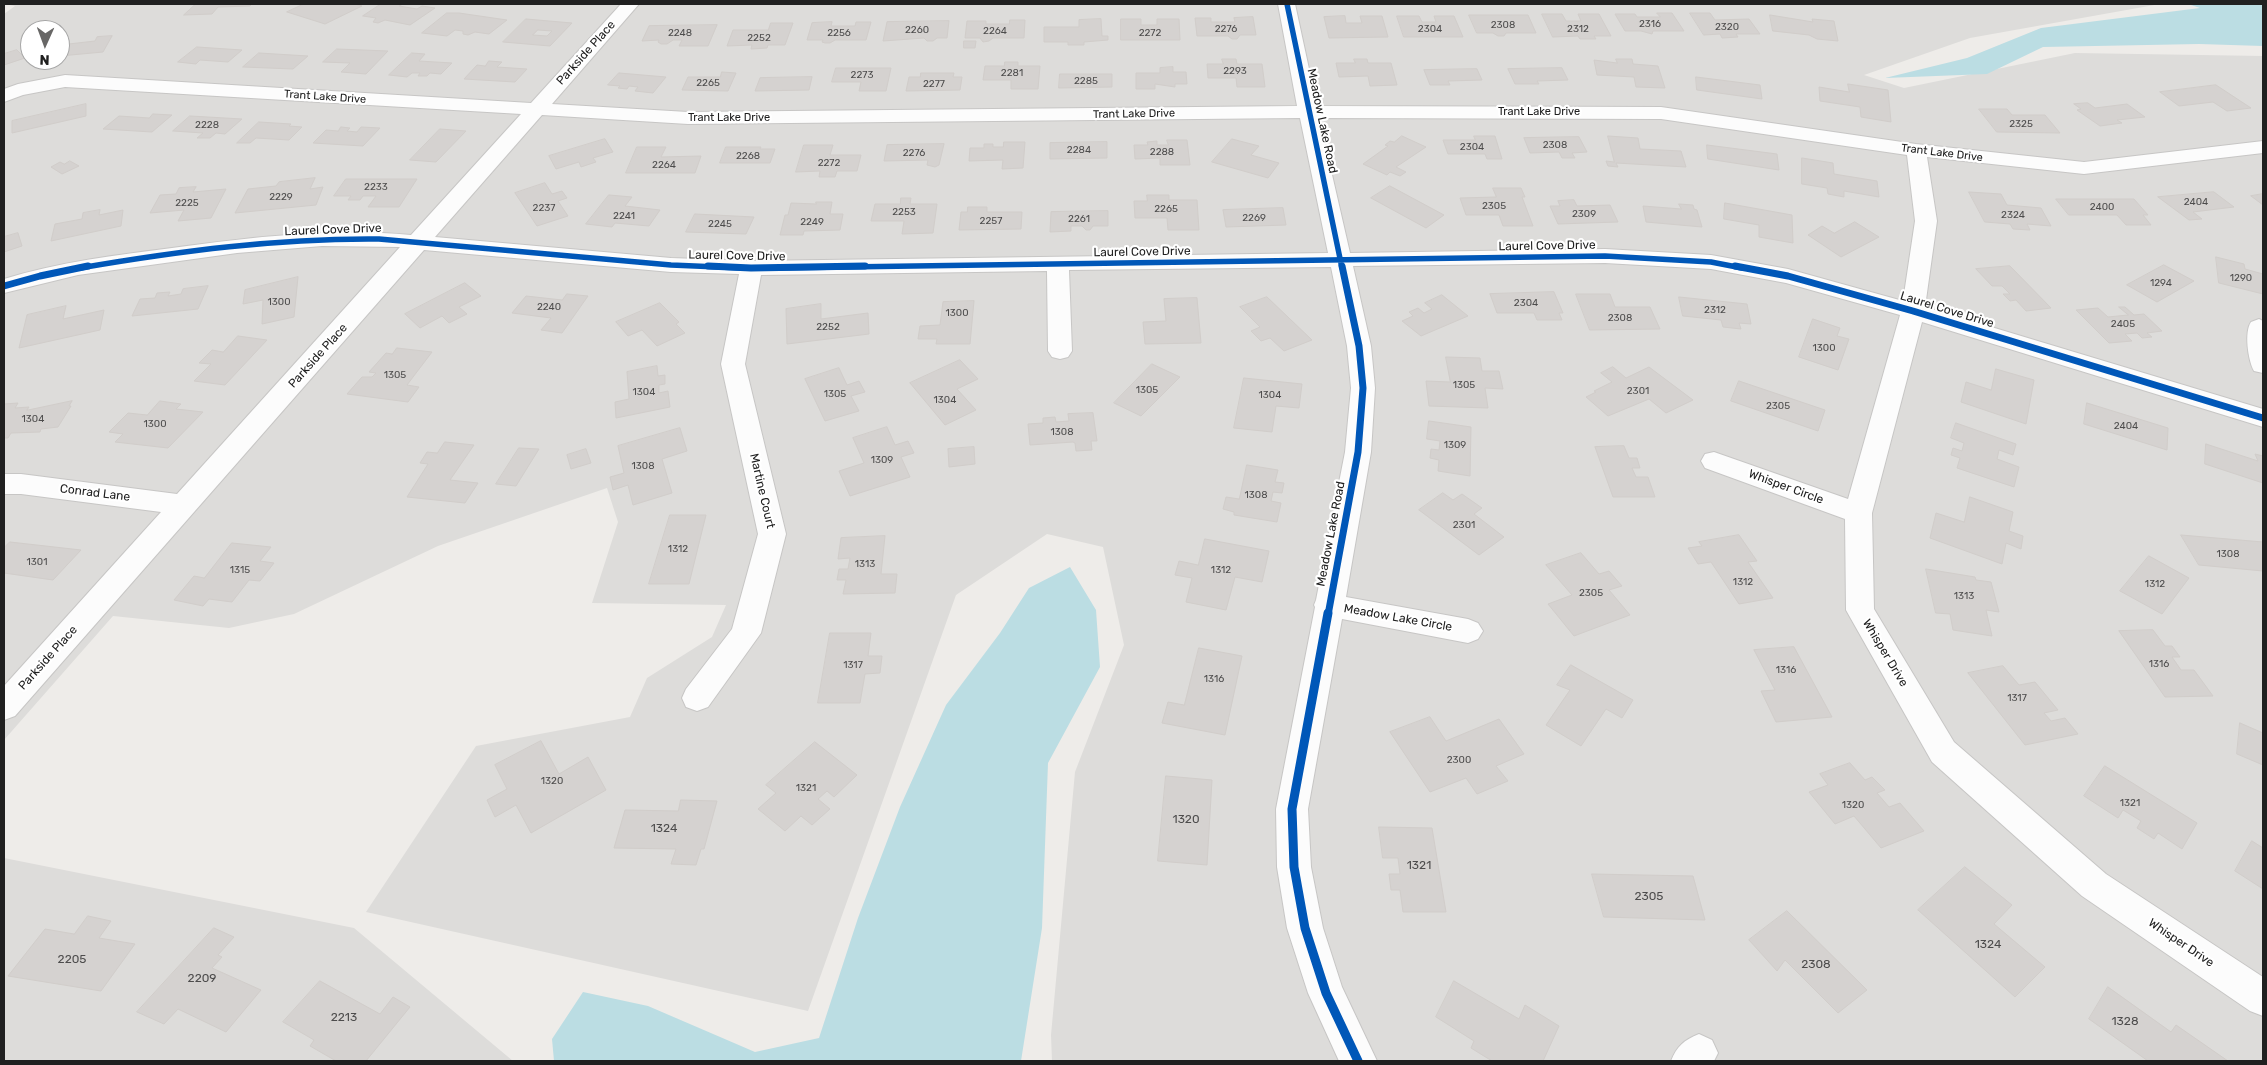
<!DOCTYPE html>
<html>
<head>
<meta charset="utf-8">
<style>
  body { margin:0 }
  #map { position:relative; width:2267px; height:1065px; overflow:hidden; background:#eeece9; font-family:Rubik,sans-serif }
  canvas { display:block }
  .frame { position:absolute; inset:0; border:5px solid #202020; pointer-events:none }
  .north { position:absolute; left:20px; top:20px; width:50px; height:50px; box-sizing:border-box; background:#fff; border:1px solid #a6a6a6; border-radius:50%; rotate:182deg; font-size:14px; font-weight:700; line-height:20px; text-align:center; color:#202020 }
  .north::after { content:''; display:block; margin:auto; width:18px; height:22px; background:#686766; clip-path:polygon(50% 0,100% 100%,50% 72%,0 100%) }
</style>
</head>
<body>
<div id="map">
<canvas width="2267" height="1065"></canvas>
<div class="frame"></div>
<div class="north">N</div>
</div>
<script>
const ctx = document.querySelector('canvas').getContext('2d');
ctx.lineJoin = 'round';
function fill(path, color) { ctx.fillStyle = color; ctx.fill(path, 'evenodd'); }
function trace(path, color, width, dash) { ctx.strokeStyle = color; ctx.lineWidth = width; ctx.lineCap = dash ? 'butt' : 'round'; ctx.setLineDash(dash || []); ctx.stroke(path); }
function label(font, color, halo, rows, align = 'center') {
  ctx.font = font + ' Rubik,sans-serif'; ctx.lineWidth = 4.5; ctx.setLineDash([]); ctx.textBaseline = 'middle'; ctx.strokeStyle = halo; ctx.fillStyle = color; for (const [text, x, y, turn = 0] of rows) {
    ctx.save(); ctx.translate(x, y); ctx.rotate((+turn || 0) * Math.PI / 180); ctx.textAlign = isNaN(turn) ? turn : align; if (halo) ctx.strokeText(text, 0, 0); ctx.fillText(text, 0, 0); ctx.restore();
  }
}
fill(new Path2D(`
  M4 4H2160L1970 38 1864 75 1904 88 2075 53 2263 56V1061H1052L1051 1035 1075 772 1124 645 1103 547 1047 534 956 595 808 1011 366 912 476 746 630 717 647 678 712 637 726 605 592 603 618 522 607 488 438 546 294 614 229 628 113 616 4 740V14L15 6ZM30 30H60V60H30Z
  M4 858 354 928 513 1061H4Z`), '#dddcda');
fill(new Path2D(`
  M2188 4H2263V46L2199 44 2043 47 1987 74 1885 78 1967 58 2041 28 2200 8Z
  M1070 567 1096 610 1100 667 1048 763 1042 928 1021 1061H554L552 1039 583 992 648 1006 755 1052 819 1038 858 918 900 807 946 705 1000 633 1029 588Z`), '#bbdde3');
const building = new Path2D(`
  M196 4H252L250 6 218 7 212 14 184 15Z
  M304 4H355L362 6 325 24 287 12Z
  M381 4H403L399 6 417 9 422 6 435 8 410 25 385 20 378 23 373 22 376 18 363 16Z
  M447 13H459L507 20 489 34 475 32 468 35 463 34V31L455 30 447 36 422 33Z
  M1657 13H1672L1684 31H1653L1652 34 1641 31H1625L1615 14H1635L1637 17H1660Z
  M1690 13H1710L1715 20 1749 19 1760 34H1736L1738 37 1722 38 1720 34 1704 35Z
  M1542 14H1562L1566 21H1581L1578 14H1599L1611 36H1594L1596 39H1580L1578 36 1553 37Z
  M1469 15H1528L1536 33H1506L1504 36H1498L1493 33H1477Z
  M1770 15 1813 22 1812 19 1834 21 1838 41 1817 39 1809 35 1773 31Z
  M1345 16 1346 23H1362L1360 16H1382L1388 37 1329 38 1324 17Z
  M1397 16H1419L1422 22H1436L1434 16H1454L1463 37H1404Z
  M1253 17 1256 35H1240L1237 39H1232L1228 36H1197L1195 18H1211V22H1235L1234 18Z
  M526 19 572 23 550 46 503 42ZM538 30 552 31 547 36 533 35Z
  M1101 19 1102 36H1108V40L1084 42V45H1068V42H1044V27H1079V20Z
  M1121 19H1141V25H1157V19H1179L1180 40H1121Z
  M1010 20H1025L1024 38H993L989 41 983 42 980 38H965L967 21H986V24H1009Z
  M949 21 947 38H937L933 41H927L924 38 883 41 887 22Z
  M832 22 831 26H855L856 22H871L866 40H835L830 43H825L822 42 823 40H807L812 23Z
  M771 23H793L785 45H768L767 48 751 49 752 45 727 46 733 30H768Z
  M717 25 708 46H679L682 40H673L667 44H661L658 42 659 40 642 41 649 26Z
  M112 36 103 52 60 56V45L95 41 97 37Z
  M964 41H976L975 48H964Z
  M197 47 242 50 228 62 200 60 196 64 178 62Z
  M337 49 388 51 366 74 341 72 350 63 323 62Z
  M17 50 25 58 4 65V54Z
  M259 53 308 56 293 69 243 67Z
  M412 53 425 54 419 61 452 63 441 74 430 73 427 76H418L420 73H412L407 77 389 75Z
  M1222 59H1236L1237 64H1262L1265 87H1237L1236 78H1208L1207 64H1223Z
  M1354 59H1367L1368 63H1391L1397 85 1370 86 1368 76 1339 77 1336 63H1355Z
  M1616 59H1632L1633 64 1658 66 1665 88 1636 87 1634 77 1597 75 1594 60 1617 63Z
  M489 61 502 62 497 67 527 69 515 82 464 79 477 65 485 66Z
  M1005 62H1018V66H1040L1038 89H1011V80H983L985 66H1004Z
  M1173 67V72H1186L1187 84H1175V87L1155 84V89H1136V73H1160V68Z
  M836 68H891L886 91H859L861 82H832Z
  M1562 68 1568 80 1537 81 1539 84H1515L1508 69Z
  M1477 69 1482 80 1448 81 1450 85H1430L1424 70Z
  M722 72 736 73 728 91 682 90 688 77H720Z
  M619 73 666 77 653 93 635 91 638 87 629 86 627 89 618 88 620 86 608 85Z
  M921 73H954L953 77H962L960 90 906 91 909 77H920Z
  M1060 74H1112V87L1059 88Z
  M812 77 809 90 755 91 760 78Z
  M1696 77 1760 85 1762 99 1697 90Z
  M1848 84 1888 90 1891 122 1861 117 1860 107 1820 101 1819 87 1849 92Z
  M2216 85 2251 108 2227 111 2213 102 2179 106 2160 92Z
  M2088 103 2095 108 2127 104 2145 117 2117 120 2122 123 2100 126 2077 110 2081 109 2074 104Z
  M86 104V116L12 133V121Z
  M1979 109H2007L2012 115H2045L2060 133 1997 132Z
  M153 114 172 115 152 132 103 129 119 116 149 118Z
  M190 116 242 119 225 134 216 133 210 138H197L203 133 173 131Z
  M259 122 291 124 289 126 302 127 289 140 256 138 250 143H237Z
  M341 127 350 128 347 131 357 132 361 127 380 128 363 146 313 143 326 130 338 131Z
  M440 129 466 131 436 162 410 160Z
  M1402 136 1426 147 1396 167 1406 172 1400 176 1390 172 1387 175 1363 164 1388 146 1385 145 1390 141 1394 142Z
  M1474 136H1495L1502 159H1487L1485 154H1448L1443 140H1475Z
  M1608 136 1638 138 1640 149 1681 151 1686 167 1616 163 1618 167 1608 166 1606 161 1614 162Z
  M1579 137 1587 152 1572 153 1575 158H1562L1559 152 1530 153 1524 138Z
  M605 139 613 152 593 158 596 162 581 167 579 162 556 169 549 156Z
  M1232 139 1259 146 1251 155 1279 163 1268 178 1212 162Z
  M1167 140H1187L1190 165H1160V158L1135 159 1134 145H1148L1147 142 1157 141V145H1168Z
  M1004 142H1025L1023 168 1002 169 1003 160 969 161 970 148H984V144H993V147H1003Z
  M1107 142V158L1050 159V143Z
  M944 144 939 165 935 167 927 165 928 160 884 161 887 145Z
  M804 145H833L830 155H861L857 171H837L835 177H819L820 171 796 172Z
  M1707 145 1777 154 1779 170 1708 159Z
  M637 147H666L661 157 701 156 695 173H626Z
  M726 147H761L760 149H775L770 163H720Z
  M1802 158 1833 163 1834 174 1877 181 1879 197 1844 191V197L1828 194 1827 188 1802 184Z
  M70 161 79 166 62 174 51 167 60 162 64 164Z
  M315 178 310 189 323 187 316 205 235 213 248 189 276 186 279 182Z
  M346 179H417L399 207H368L376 196H363L360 200H348L351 196H334Z
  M545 183 552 194 562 191 567 198 558 201 568 216 537 226 515 193Z
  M1390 186 1444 215 1426 228 1371 198Z
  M196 187 193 192 226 189 211 218 178 221 184 210 150 213 160 195 176 194 179 188Z
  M1493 188H1521L1525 197H1522L1533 226H1503L1499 215H1466L1460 198 1496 197Z
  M1969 192 2001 194 2007 205 2041 208 2051 226 2027 224 2030 230 2013 229 2010 224 1985 222Z
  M2214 192 2234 207 2193 212 2202 219 2189 220 2158 197Z
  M2263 194V205L2251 196Z
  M609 195 632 197 625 206 660 210 649 226 615 223 612 227 586 224Z
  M1147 195H1169V200H1197L1199 230H1168L1167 218H1135L1134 201H1147Z
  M901 198H911L910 204H937L933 233 902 234 904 221H871L875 204H900Z
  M2056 199H2134L2148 215H2143L2151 225H2126L2117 215H2069Z
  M1574 200 1577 206 1610 205 1618 222 1558 224 1550 206H1560L1558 201Z
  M816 202H832L830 214H843L840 230 804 231 803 235H780L785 215H788L791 203 816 204Z
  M1725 203 1792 215 1793 243 1759 237V225L1724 219Z
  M1679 204 1693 205 1694 209 1697 210 1702 227 1646 222 1643 206 1681 209Z
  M968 207H987V212H1022L1021 229 959 230 961 212H967Z
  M1283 208 1286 225 1226 227 1223 210Z
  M100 210 99 215 123 210 121 226 51 241 55 224 82 219 83 213Z
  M1108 211V226H1093L1090 230H1086L1082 226H1071V231L1050 232 1051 212Z
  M695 214 754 217 746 234 686 232Z
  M1855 222 1879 237 1841 257 1808 235 1822 226 1834 233Z
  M18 233 22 246 4 252V237Z
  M2216 257 2244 264 2245 269 2263 274V294L2219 283Z
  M2164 265 2194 281 2157 302 2127 285Z
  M2010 266 2051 308 2026 311 2016 300 2010 301 2003 294H2010L2002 286H1992L1976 269Z
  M298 277 294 317 262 324 263 300 243 304 245 290Z
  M465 283 481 296 459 307 467 314 449 323 442 316 420 328 405 314Z
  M208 286 198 309 132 316 140 299 155 298 157 293 170 292 168 296 181 294 183 289Z
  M1554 292 1563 313H1559L1562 320H1537L1534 313H1497L1490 294Z
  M567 294 588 296 562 333 541 330 551 318 512 313 526 296 562 300Z
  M1576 294H1610L1615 307H1650L1660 329 1590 330Z
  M1442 295 1468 316 1421 336 1402 321 1413 316 1409 312 1418 308 1424 313 1432 309 1425 303Z
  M1267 297 1312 340 1284 351 1270 338 1261 341 1251 331 1260 327 1240 307Z
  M1679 297 1747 304 1751 324 1739 323 1741 329 1723 327 1721 320 1683 316Z
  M1197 298 1201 343 1145 344 1143 322 1166 321 1164 299Z
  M974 301 970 344H936L937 339H918L920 326 940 325 943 302Z
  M660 303 679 322 676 324 685 333 657 346 642 330 628 336 616 322Z
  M821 304V319L868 313 869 334 787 344 786 309Z
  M66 306 63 319 104 310 100 330 19 348 27 315Z
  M2119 307H2125L2134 315 2144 314 2162 331 2147 333 2152 337 2142 338 2137 333 2125 334 2132 341 2109 343 2076 310 2098 308 2108 317 2128 315Z
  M1813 319 1840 328 1837 336 1849 339 1838 370 1799 357Z
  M238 336 267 340 225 385 194 381 211 364 199 363 212 350 223 352Z
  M397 348 432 352 407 385 419 387 408 402 347 394 362 377H372L376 373 369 372 386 353 392 354Z
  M1446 357 1480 358 1482 371H1499L1503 389 1485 388 1488 408 1429 406 1426 381 1450 382Z
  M960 360 978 379 957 389 976 410 945 425 910 383Z
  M1152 364 1180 377 1141 416 1114 403Z
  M657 366 658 376 665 375V384L659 385V393L668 391 670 407 616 418 615 402 629 399 627 372Z
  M1613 367 1626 378 1649 367 1693 400 1666 413 1649 399 1608 416 1586 397 1596 392 1594 391 1612 382 1601 373Z
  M839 368 847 385 859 381 865 392 851 396 859 411 825 421 805 379Z
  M1996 369 2034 380 2026 424 1961 402 1966 382 1991 390Z
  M1244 378 1302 384 1299 408 1276 406 1272 432 1234 428Z
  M1739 381 1825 410 1818 431 1731 401Z
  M72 401 69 406H71L58 427 41 429 40 432 11 433 8 438H4V404L18 403 15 408 29 407 27 410Z
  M160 401 181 404 176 409 203 412 168 448 115 442 123 434 109 432 128 413 147 415Z
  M2087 403 2168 428 2167 450 2084 424Z
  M1093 413 1097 441H1091L1092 450 1076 451 1075 443 1073 442 1030 445 1028 424 1043 423V418L1055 417 1056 422 1069 421 1068 414Z
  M1429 421 1471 427 1470 476 1438 471 1439 460 1430 458 1431 449 1439 450 1440 441 1427 439Z
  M1956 423 2016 444 2013 455 1999 450 1997 459 2019 467 2014 487 1957 468 1960 458 1951 455 1953 448 1962 451 1964 443 1951 438Z
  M887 427 895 445 908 441 914 453 901 457 910 477 850 496 839 471 864 463 853 438Z
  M680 428 687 451 662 459 672 493 633 505 628 485 613 490 610 477 624 473 618 446Z
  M445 442 474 445 450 480 478 483 465 503 407 497 428 464 420 463 427 452 437 453Z
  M2206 444 2258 461 2255 454 2263 456V483L2205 464Z
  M1624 446 1629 458H1637L1640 468H1632L1636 477H1648L1655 497H1613L1595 447Z
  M974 447 975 464 949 467 948 449Z
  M519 448 539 449 516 486 496 484Z
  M586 449 591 463 571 469 567 455Z
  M1247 465 1278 470 1275 482 1284 483 1282 493 1273 492 1271 501 1281 503 1277 522 1234 515V512L1223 509 1226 497 1239 499Z
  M1443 493 1453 500 1462 494 1482 508 1474 514 1504 537 1479 555 1419 510Z
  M1970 497 2013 512 2009 531 2023 536 2021 549 2006 543 2002 564 1930 538 1936 513 1964 522Z
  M670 515H706L689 584H649Z
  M1739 535 1757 561 1748 562 1773 598 1739 604 1711 562 1698 564 1688 548 1702 546 1699 542Z
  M2181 535 2263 542V571L2199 565Z
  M885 536 881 574H897L895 593 843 594 846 580H837L839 569H848L850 558 838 559 841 538Z
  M1205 539 1269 551 1262 582 1235 577 1226 610 1186 602 1192 578 1175 575 1179 561 1198 565Z
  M10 542 81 550 53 580 4 573V548Z
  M232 543 271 547 260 561 274 563 260 581 249 580 232 602 209 599 203 606 174 600 194 576 204 578Z
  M1581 553 1599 574 1609 571 1622 586 1609 590 1630 615 1574 636 1548 604 1572 595 1546 565Z
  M2149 556 2189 578 2162 614 2120 591Z
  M1926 569 1975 577 1976 580 1991 582 1999 612 1986 610 1992 636 1953 630 1950 614 1936 613Z
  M2153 630 2165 646H2172L2180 657H2172L2181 670H2194L2213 696 2165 697 2119 631Z
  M830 633H871L868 656H882L880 673 865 674 860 703H818Z
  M1794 647 1832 717 1776 722 1761 691 1775 690 1754 650Z
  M1199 648 1242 656 1225 735 1162 723 1168 702 1184 705Z
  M1571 665 1633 700 1622 718 1606 709 1581 746 1546 725 1570 690 1557 685Z
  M2003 666 2019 685 2035 682 2058 710 2044 713 2051 721 2065 718 2078 734 2025 745 1968 673Z
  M1430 717 1446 741 1499 719 1524 754 1496 766 1508 781 1477 794 1466 778 1430 792 1390 732Z
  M2240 723 2263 733V765L2237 754Z
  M541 741 559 774 588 757 606 790 531 833 516 805 495 817 487 800 507 789 495 765Z
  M815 742 857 775 834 797 827 791 818 799 830 809 812 825 801 816 785 831 758 809 776 793 766 785Z
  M1850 763 1865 780 1872 777 1885 790 1877 793 1889 807 1900 803 1924 831 1881 848 1854 816 1835 824 1809 792 1828 785 1820 774Z
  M2105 766 2197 823 2182 849 2158 833 2154 839 2137 828 2141 821 2123 810 2118 818 2084 796Z
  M1166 776 1212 780 1207 865 1158 861Z
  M681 800 717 801 704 849H701L696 865 671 864 676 849 614 848 625 810 678 811Z
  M1379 827 1432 828 1446 912H1403L1400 890H1391L1389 874H1400L1398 858H1383Z
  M2252 841 2263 848V889L2235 871Z
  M1965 867 2012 905 1994 924 2045 967 2015 997 1918 910Z
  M1592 874 1693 876 1705 920 1604 917Z
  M1787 911 1867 990 1838 1013 1785 960 1777 971 1749 940Z
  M88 916 111 921 99 938 135 944 101 991 8 976 45 929 74 934Z
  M214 928 234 937 218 955 222 957 212 968 261 990 226 1032 178 1009 164 1024 137 1012Z
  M320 981 380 1014 393 997 410 1007 366 1061H336L310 1046 314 1040 283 1022Z
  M1454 981 1519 1019 1525 1005 1559 1026 1543 1061H1492L1471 1048 1474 1041 1436 1017Z
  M2108 987 2171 1032 2176 1025 2228 1061H2148L2089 1019Z`);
fill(building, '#d5d2d0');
trace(building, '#d1cdca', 1);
const minor = new Path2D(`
  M621 4H639L552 104 688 112 1297 106 1278 4H1295L1317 106 1661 107 1916 144 2084 162 2263 141V153L2084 174 1927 157 1937 221 1925 307 2263 409V427L1922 322 1872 513 1874 609 1954 742 2106 874 2263 977V1016L2250 1011 2082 896 1932 762 1846 610 1845 519 1705 468 1701 461 1705 454 1714 452 1848 499 1900 315 1786 283 1711 269 1605 263 1353 266 1371 346 1375 388 1371 452 1346 597 1468 619 1478 623 1483 631 1478 639 1468 643 1342 619 1308 809 1311 867 1323 928 1342 987 1377 1061H1339L1308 993 1287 928 1277 867 1276 809 1315 607 1314 605 1316 600 1345 452 1351 388 1347 346 1331 267 1069 270 1072 351 1068 357 1060 359 1052 357 1048 351 1047 271 761 275 745 364 786 534 761 633 708 707 697 711 686 707 682 698 686 689 732 629 758 534 721 364 739 274 671 272 424 250 15 716 4 720V686L161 512 21 494H4V474H21L177 494 400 247 322 246 237 253 78 275 4 293V279C59 262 116 255 172 248 252 237 331 228 411 235L521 114 65 87 23 95 4 102V89L18 84 65 75 531 103ZM542 115 688 124 1300 118 1328 253 751 261 671 258 435 237ZM1319 118 1661 119 1907 155 1915 221 1903 301 1788 269 1711 255 1605 249 1350 253Z
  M2259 319 2263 321V373L2254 371C2248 360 2244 332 2251 322Z
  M1699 1034 1712 1040 1718 1053 1714 1061H1671C1677 1046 1684 1040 1699 1034Z`);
trace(minor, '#c7c6c5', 2);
fill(minor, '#fcfcfc');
trace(new Path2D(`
  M1287 4 1342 268
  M80 268C179 251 279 238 379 239L671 265 742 268
  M776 268 1605 256 1711 262 1742 268`), '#0057b8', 5.5);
trace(new Path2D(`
  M708 266 751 268 865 266
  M1735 266 1788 276 1913 311 2263 418
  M4 286 40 276 88 266
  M1328 615 1358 452 1363 388 1359 346 1342 266`), '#0057b8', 7);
trace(new Path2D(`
  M1328 613 1292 809 1294 867 1305 928 1326 993 1358 1061`), '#0057b8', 9);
label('10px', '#4d4c4c', null, [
  ["2316",1650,24],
  ["2308",1503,25],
  ["2320",1727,27],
  ["2276",1226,29],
  ["2304",1430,29],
  ["2312",1578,29],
  ["2260",917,30],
  ["2264",995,31],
  ["2248",680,33],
  ["2256",839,33],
  ["2272",1150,33],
  ["2252",759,38],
  ["2293",1235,71],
  ["2281",1012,73],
  ["2273",862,75],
  ["2285",1086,81],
  ["2265",708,83],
  ["2277",934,84],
  ["2325",2021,124],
  ["2228",207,125],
  ["2308",1555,145],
  ["2304",1472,147],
  ["2284",1079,150],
  ["2288",1162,152],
  ["2276",914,153],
  ["2268",748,156],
  ["2272",829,163],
  ["2264",664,165],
  ["2233",376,187],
  ["2229",281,197],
  ["2404",2196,202],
  ["2225",187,203],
  ["2305",1494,206],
  ["2400",2102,207],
  ["2237",544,208],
  ["2265",1166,209],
  ["2253",904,212],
  ["2309",1584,214],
  ["2324",2013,215],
  ["2241",624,216],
  ["2269",1254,218],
  ["2261",1079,219],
  ["2257",991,221],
  ["2249",812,222],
  ["2245",720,224],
  ["1290",2241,278],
  ["1294",2161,283],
  ["1300",279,302],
  ["2304",1526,303],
  ["2240",549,307],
  ["2312",1715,310],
  ["1300",957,313],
  ["2308",1620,318],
  ["2405",2123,324],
  ["2252",828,327],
  ["1300",1824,348],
  ["1305",395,375],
  ["1305",1464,385],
  ["1305",1147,390],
  ["2301",1638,391],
  ["1304",644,392],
  ["1305",835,394],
  ["1304",1270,395],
  ["1304",945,400],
  ["2305",1778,406],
  ["1304",33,419],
  ["1300",155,424],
  ["2404",2126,426],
  ["1308",1062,432],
  ["1309",1455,445],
  ["1309",882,460],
  ["1308",643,466],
  ["1308",1256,495],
  ["2301",1464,525],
  ["1312",678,549],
  ["1308",2228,554],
  ["1301",37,562],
  ["1313",865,564],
  ["1315",240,570],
  ["1312",1221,570],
  ["1312",1743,582],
  ["1312",2155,584],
  ["2305",1591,593],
  ["1313",1964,596],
  ["1316",2159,664],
  ["1317",853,665],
  ["1316",1786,670],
  ["1316",1214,679],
  ["1317",2017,698],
  ["2300",1459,760],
  ["1320",552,781],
  ["1321",806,788],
  ["1321",2130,803],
  ["1320",1853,805]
]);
label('11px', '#202020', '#fff', [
  ["Trant Lake Drive",325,97,4],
  ["Trant Lake Drive",1539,112],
  ["Trant Lake Drive",1134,114,-1],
  ["Trant Lake Drive",729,118],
  ["Trant Lake Drive",1942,153,7]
]);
label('12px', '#202020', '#fff', [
  ["Parkside Place",586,53,-48],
  ["Meadow Lake Road",1322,121,78],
  ["Laurel Cove Drive",333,230,-2],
  ["Laurel Cove Drive",1547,246,-1],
  ["Laurel Cove Drive",1142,252,-1],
  ["Laurel Cove Drive",737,256,1],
  ["Laurel Cove Drive",1947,310,17],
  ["Parkside Place",318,356,-48],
  ["Whisper Circle",1786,487,20],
  ["Martine Court",762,491,77],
  ["Conrad Lane",95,493,7],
  ["Meadow Lake Road",1331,534,-79],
  ["Meadow Lake Circle",1398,618,10],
  ["Whisper Drive",1885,653,59],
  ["Parkside Place",48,658,-48],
  ["Whisper Drive",2181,943,34]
]);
label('12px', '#4d4c4c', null, [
  ["1320",1186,820],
  ["1324",664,829],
  ["1321",1419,866],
  ["2305",1649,897],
  ["1324",1988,945],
  ["2205",72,960],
  ["2308",1816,965],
  ["2209",202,979],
  ["2213",344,1018],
  ["1328",2125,1022]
]);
</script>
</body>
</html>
